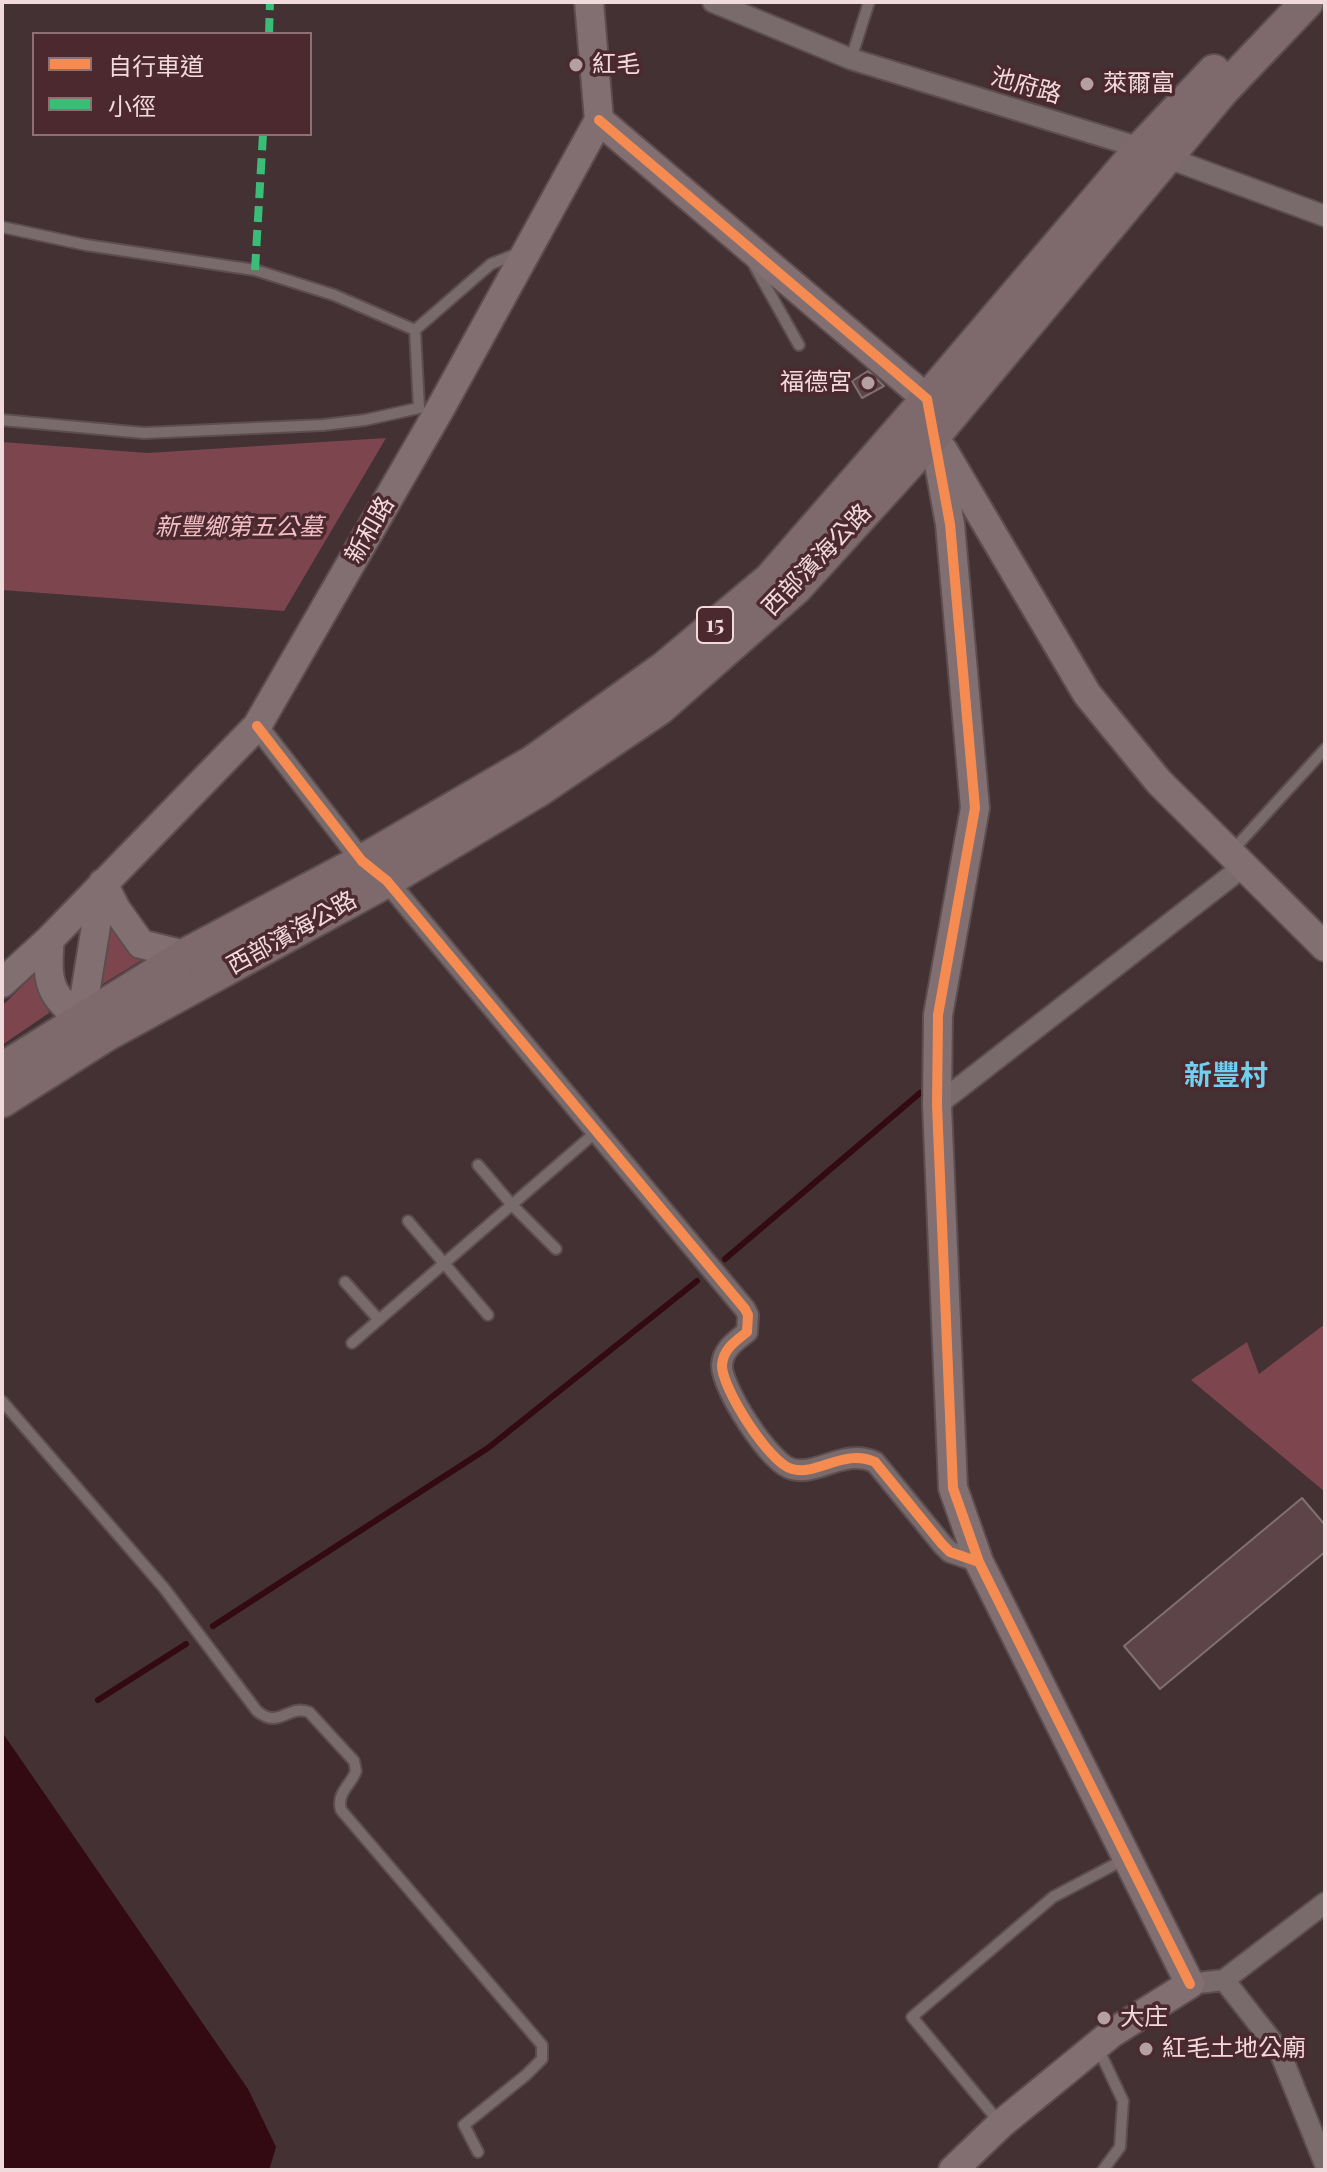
<!DOCTYPE html>
<html>
<head>
<meta charset="utf-8">
<style>
  body { margin:0 }
  #map { position:relative; width:1327px; height:2172px; overflow:hidden; background:#433134; font-family:"Playfair Display","Noto Sans TC",serif }
  canvas { display:block }
  .frame { position:absolute; inset:0; border:4px solid #f1dadc; pointer-events:none }
  .legend { position:absolute; left:32px; top:32px; width:280px; height:104px; box-sizing:border-box; background:#4b292e; border:2px solid #8d7074; margin:0; padding:10px 14px; list-style:none; font-size:24px; color:#f1dadc }
  .legend li { display:flex; align-items:center; gap:16px; height:40px }
  .legend b { width:40px; border:2px solid #8d7074 }
</style>
</head>
<body>
<div id="map">
<canvas width="1327" height="2172"></canvas>
<div class="frame"></div>
<ul class="legend">
<li><b style="height:10px;background:#f68b52"></b>自行車道</li>
<li><b style="height:10px;background:#3abd76"></b>小徑</li>
</ul>
</div>
<script>
const ctx = document.querySelector('canvas').getContext('2d');
ctx.lineJoin = 'round';
function fill(path, color) { ctx.fillStyle = color; ctx.fill(path, 'evenodd'); }
function trace(path, color, width, dash) { ctx.strokeStyle = color; ctx.lineWidth = width; ctx.lineCap = dash ? 'butt' : 'round'; ctx.setLineDash(dash || []); ctx.stroke(path); }
function label(font, color, halo, rows, align = 'center') {
  ctx.font = font + ' "Playfair Display","Noto Sans TC",serif'; ctx.lineWidth = 7; ctx.setLineDash([]); ctx.textBaseline = 'middle'; ctx.strokeStyle = halo; ctx.fillStyle = color; for (const [text, x, y, turn = 0] of rows) {
    ctx.save(); ctx.translate(x, y); ctx.rotate((+turn || 0) * Math.PI / 180); ctx.textAlign = isNaN(turn) ? turn : align; if (halo) ctx.strokeText(text, 0, 0); ctx.fillText(text, 0, 0); ctx.restore();
  }
}
fill(new Path2D(`
  M386 438 284 611 2 590V442L147 453Z
  M111 925 145 958 98 987Z
  M40 969 49 1013 2 1045V1006Z
  M1325 1324V1492L1191 1380 1247 1342 1259 1374Z`), '#7d464e');
fill(new Path2D(`
  M2 1732 248 2089 276 2147 269 2170H2Z`), '#330912');
trace(new Path2D(`
  M725 1259 920 1093
  M213 1626 488 1448 697 1281
  M98 1700 186 1644`), '#330912', 6);
const building = new Path2D(`
  M868 371 884 386 862 398 852 381Z
  M1302 1498 1325 1525V1552L1160 1689 1124 1646Z`);
fill(building, '#5d4449');
trace(building, '#807072', 2);
const lane = new Path2D(`
  M851 59 869 2
  M2 227 86 245 255 270 334 295 415 330
  M754 265 799 345
  M2 420 144 433 323 425 365 420 419 408 415 330 491 264 519 253
  M1232 851 1325 749
  M478 1165 512 1205 556 1249
  M408 1221 488 1315
  M345 1282 379 1320
  M352 1343 596 1132
  M2 1401 164 1588 257 1711C280 1730 287 1704 309 1712L354 1761 356 1771C351 1785 336 1793 341 1810L542 2045V2059L526 2075 464 2125 478 2152
  M1098 2048 1123 2101 1120 2147 1103 2170
  M1000 2123 912 2017 1053 1897 1125 1859`);
const street = new Path2D(`
  M713 2 851 59 1141 148 1325 216
  M257 726 362 861 387 881 745 1309 748 1315 747 1332C736 1341 723 1349 722 1365 721 1387 769 1463 792 1469 818 1476 844 1448 875 1462L942 1544 950 1552 979 1562
  M937 1105 1244 866
  M1224 1980 1279 2050 1325 2164
  M1190 1984 1224 1980 1325 1903`);
const secondary = new Path2D(`
  M599 120 927 399 950 524 975 808 938 1015 937 1105 953 1488 979 1562 1190 1984 1112 2033 1001 2124 953 2170
  M943 450 1087 694 1159 782 1325 947
  M103 883 116 909 141 944 185 955
  M50 939C45 990 52 998 93 1027
  M2 983 50 939 257 726 440 409 599 120 589 2
  M74 1034 81 1018 103 883`);
const primary = new Path2D(`
  M2 1069 185 955 362 861 534 761 664 668 770 579 927 399 1141 148 1214 71
  M2 1101 106 1035 387 881 539 790 660 708 796 588 934 436 1223 90 1307 2`);
trace(lane, '#5c4d4f', 14);
trace(street, '#5c4d4f', 24);
trace(secondary, '#5c4d4f', 32);
trace(primary, '#5c4d4f', 36);
trace(lane, '#796a6c', 10);
trace(street, '#796a6c', 20);
trace(secondary, '#816f71', 28);
trace(primary, '#7e6a6d', 32);
trace(new Path2D(`
  M269 34 270 2
  M255 270 263 134`), '#3abd76', 8, [16, 8]);
trace(new Path2D(`
  M599 120 927 399 950 524 975 808 938 1015 937 1105 953 1488 979 1562 1190 1984
  M257 726 362 861 387 881 745 1309 748 1315 747 1332C736 1341 723 1349 722 1365 721 1387 769 1463 792 1469 818 1476 844 1448 875 1462L942 1544 950 1552 979 1562`), '#f68b52', 10);
for (const [x, y, r, color] of [
  [576,65,8,"#b49fa1"],
  [1087,84,8,"#b49fa1"],
  [868,383,8,"#b49fa1"],
  [1104,2018,8,"#b49fa1"],
  [1146,2049,8,"#b49fa1"]
]) { const dot = new Path2D(); dot.arc(x, y, r, 0, 2 * Math.PI); ctx.fillStyle = color; ctx.fill(dot); trace(dot, '#4b292e', 3); }
for (const [x, y, w] of [
  [715,625,36]
]) { const box = new Path2D(); box.roundRect(x - w / 2, y - 18, w, 36, 6); ctx.fillStyle = '#4b292e'; ctx.fill(box); trace(box, '#f1dadc', 2); }
label('bold 22px', '#f1dadc', null, [
  ["15",715,625]
]);
label('24px', '#f1dadc', '#4b292e', [
  ["紅毛",592,65],
  ["萊爾富",1103,84],
  ["福德宮",852,383,"right"],
  ["大庄",1120,2018],
  ["紅毛土地公廟",1162,2049]
], 'left');
label('24px', '#f1dadc', '#4b292e', [
  ["池府路",1026,86,16],
  ["新和路",370,530,-60],
  ["西部濱海公路",817,560,-46],
  ["西部濱海公路",292,933,-29]
]);
label('italic 24px', '#f2bfc4', '#4b292e', [
  ["新豐鄉第五公墓",239,528]
]);
label('bold 28px', '#70d0ef', '#4b292e', [
  ["新豐村",1226,1076]
]);
</script>
</body>
</html>
